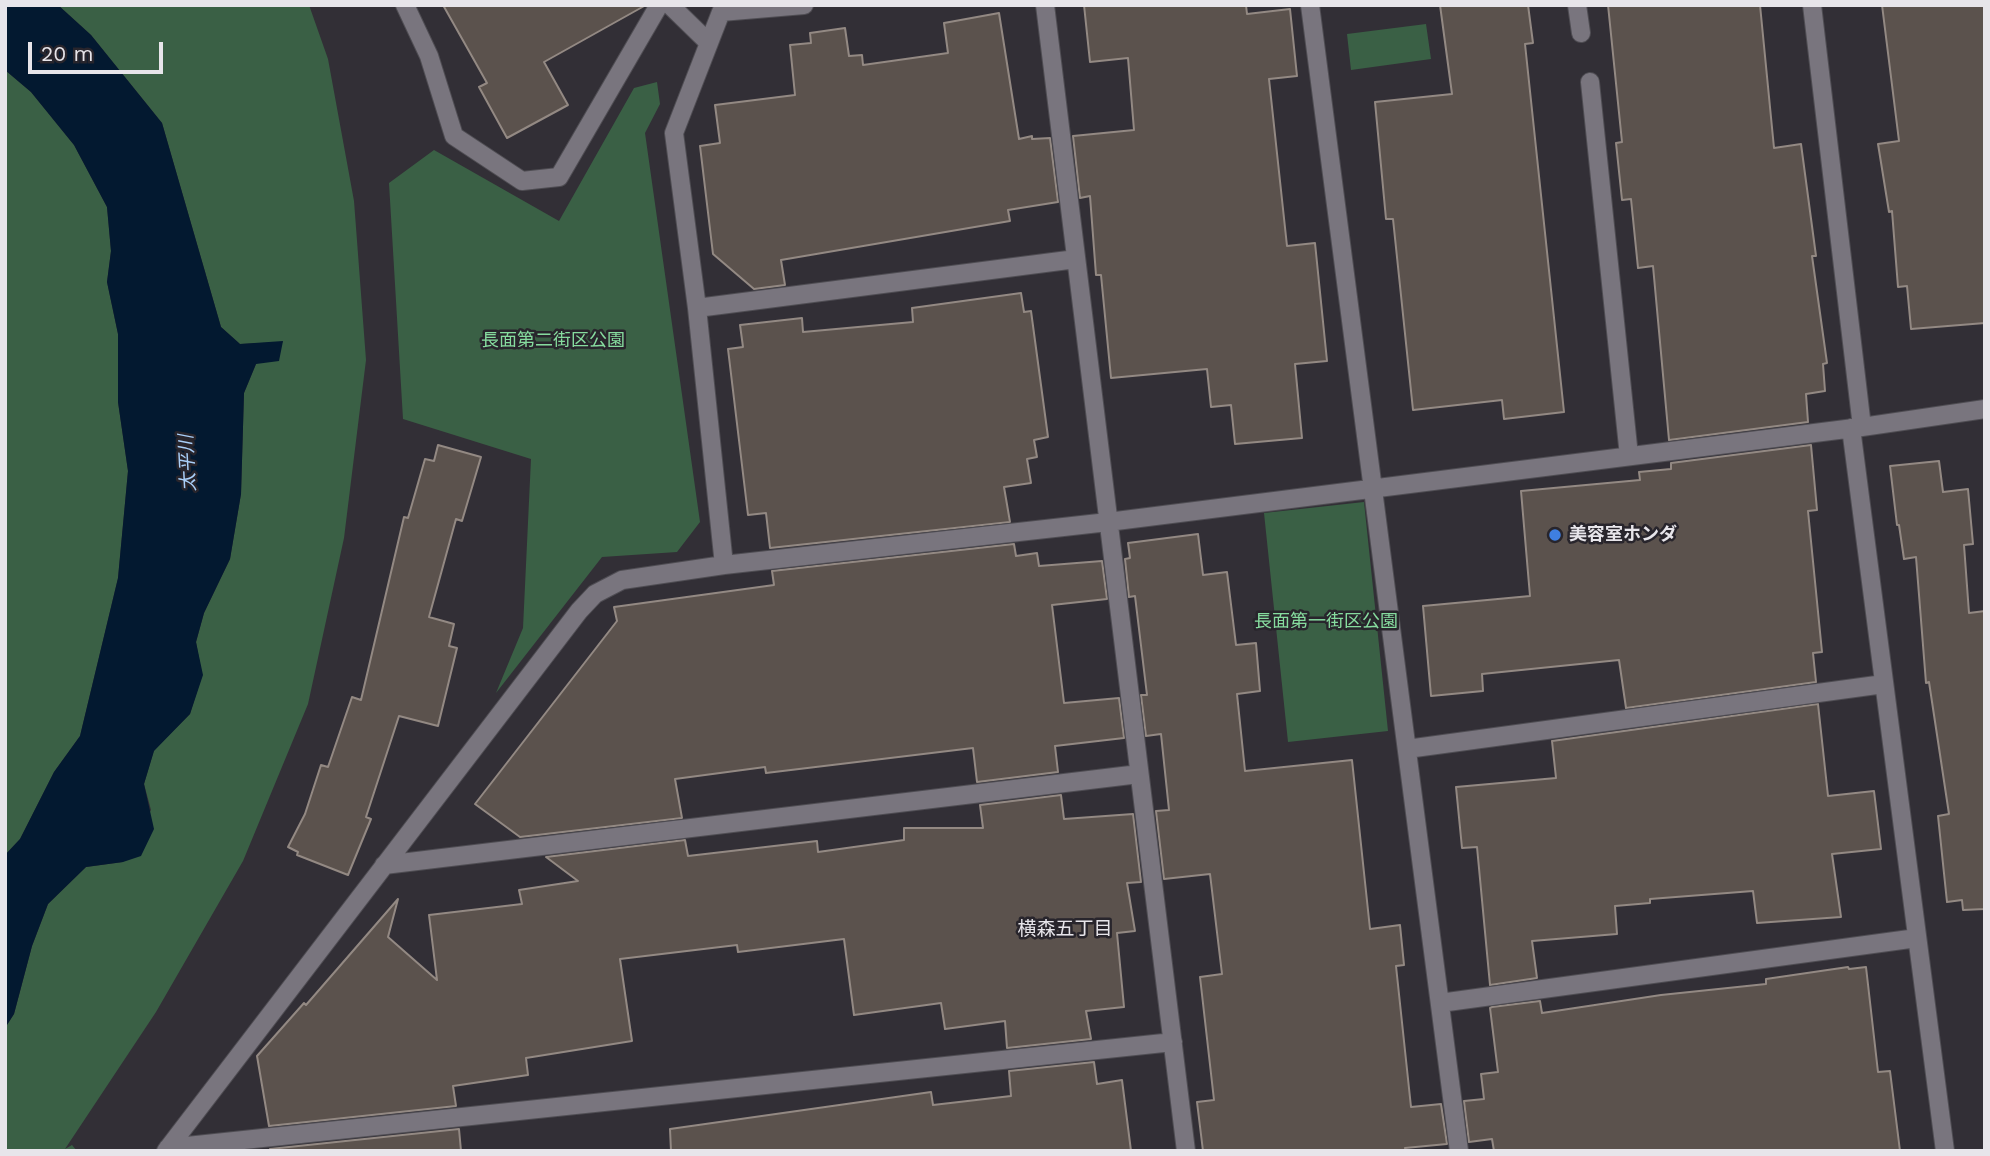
<!DOCTYPE html>
<html>
<head>
<meta charset="utf-8">
<style>
  body { margin:0 }
  #map { position:relative; width:1990px; height:1156px; overflow:hidden; background:#322f36; font-family:"Work Sans",sans-serif }
  canvas { display:block }
  .frame { position:absolute; inset:0; border:7px solid #e7e5ea; pointer-events:none }
  .scale { position:absolute; left:28px; top:42px; width:135px; height:32px; box-sizing:border-box; border:4px solid #e7e5ea; border-top:0; padding-left:9px; font-size:21px; line-height:24px; white-space:nowrap; color:#e7e5ea; -webkit-text-stroke:5px #28252c; paint-order:stroke }
</style>
</head>
<body>
<div id="map">
<canvas width="1990" height="1156"></canvas>
<div class="frame"></div>
<div class="scale">20 m</div>
</div>
<script>
const ctx = document.querySelector('canvas').getContext('2d');
ctx.lineJoin = 'round';
function fill(path, color) { ctx.fillStyle = color; ctx.fill(path, 'evenodd'); }
function trace(path, color, width, dash) { ctx.strokeStyle = color; ctx.lineWidth = width; ctx.lineCap = dash ? 'butt' : 'round'; ctx.setLineDash(dash || []); ctx.stroke(path); }
function label(font, color, halo, rows, align = 'center') {
  ctx.font = font + ' "Work Sans","Noto Sans JP",sans-serif'; ctx.lineWidth = 5; ctx.setLineDash([]); ctx.textBaseline = 'middle'; ctx.strokeStyle = halo; ctx.fillStyle = color; for (const [text, x, y, turn = 0] of rows) {
    ctx.save(); ctx.translate(x, y); ctx.rotate((+turn || 0) * Math.PI / 180); ctx.textAlign = isNaN(turn) ? turn : align; if (halo) ctx.strokeText(text, 0, 0); ctx.fillText(text, 0, 0); ctx.restore();
  }
}
fill(new Path2D(`
  M58 5H309L328 59 354 201 366 360 344 538 308 704 243 861 156 1012 65 1149 72 1145 77 1151H5V1028L14 1014 32 946 48 904 86 867 123 862 151 810 144 784 154 750 190 714 202 675 196 642 204 613 230 559 241 494 244 393 256 364 283 342 240 344 221 327 162 123 91 35Z
  M1426 24 1431 59 1351 70 1347 34Z
  M5 70 31 92 74 145 107 207 111 251 107 282 118 334V402L128 471 118 578 80 736 54 772 20 839 5 855Z
  M657 82 660 104 645 133 700 522 677 552 602 557 496 693 523 628 531 459 403 419 389 183 434 150 559 221 634 88Z
  M1364 502 1388 731 1288 742 1264 513Z`), '#3a6045');
fill(new Path2D(`
  M5 5H58L91 35 162 123 221 327 240 344 283 341 279 361 256 364 244 393 241 494 230 559 204 613 196 642 203 675 190 714 154 751 144 784 154 829 141 856 123 862 86 867 48 904 32 946 14 1014 5 1028V855L20 839 54 772 80 736 118 578 128 471 118 402V334L107 282 111 251 107 207 74 145 31 92 5 70Z`), '#031930');
const building = new Path2D(`
  M443 5H646L544 62 568 105 507 138 479 87 487 83Z
  M1084 5H1246L1247 14 1290 9 1297 76 1269 79 1287 246 1315 243 1327 361 1295 364 1302 438 1235 444 1231 405 1211 407 1207 369 1111 378 1101 275H1096L1090 196 1080 198 1073 136 1134 130 1128 58 1090 62Z
  M1440 5H1528L1533 43 1525 44 1564 412 1504 419 1502 400 1413 410 1393 219H1386L1375 102 1452 94Z
  M1608 5H1760L1774 148 1801 144 1816 256H1812L1827 363 1823 364 1825 391 1806 394 1808 422 1669 440 1653 266 1638 268 1631 199 1622 200 1616 143 1622 142Z
  M1882 5H1985V323L1911 329 1907 286 1898 287 1892 211 1889 212 1878 144 1899 141Z
  M999 13 1019 139 1032 136V139L1050 138 1058 202 1008 210 1010 221 781 260 785 285 754 289 713 254 700 146 720 143 715 105 795 95 790 45 811 43 810 33 845 28 849 56 862 55 863 65 948 53 944 23Z
  M1021 293 1024 312 1031 311 1048 437 1034 440 1037 457 1027 459 1031 483 1004 487 1010 522 770 548 766 513 748 515 728 349 743 347 740 325 802 318 803 332 913 322 912 308Z
  M438 445 481 457 462 521 456 519 429 617 454 624 449 646 457 648 438 726 399 716 366 817 371 819 348 875 297 855 298 852 288 847 305 814 321 765 328 767 352 697 361 700 404 517 408 518 425 459 434 461Z
  M1811 445 1817 510 1808 511 1822 652 1813 653 1816 682 1626 708 1619 660 1482 674 1483 691 1431 696 1423 606 1530 596 1521 491 1640 480 1639 472 1671 469V463Z
  M1939 461 1943 492 1968 489 1973 544 1964 545 1969 613 1985 611V909L1963 910 1962 900 1947 902 1938 816 1949 814 1929 682 1926 683 1916 557 1904 559 1899 525H1897L1890 466Z
  M1198 534 1203 575 1227 572 1236 645 1256 643 1260 691 1237 694 1245 771 1352 760 1370 929 1400 925 1404 965 1396 966 1411 1107 1441 1104 1447 1144 1405 1148 1406 1151H1203L1197 1102 1214 1100 1200 977 1222 974 1210 874 1164 879 1156 811 1169 810 1161 734 1146 736 1141 695H1147L1135 596 1129 597 1125 559 1130 558 1128 543Z
  M1014 544 1016 556 1037 553 1039 566 1102 561 1107 599 1052 605 1064 703 1119 698 1124 738 1055 746 1058 772 977 782 973 748 766 773 765 767 675 779 682 818 520 837 475 804 617 621 614 607 774 585 772 571Z
  M1818 704 1828 796 1874 791 1881 849 1832 854 1841 917 1757 923 1753 891 1650 899V903L1615 906 1617 934 1532 941 1537 978 1490 985 1477 847 1462 848 1456 787 1556 778 1552 741Z
  M1061 795 1064 819 1133 814 1141 882 1127 883 1135 931 1117 933 1124 1007 1086 1011 1091 1039 1007 1048 1005 1021 945 1029 941 1003 854 1015 844 939 738 952 737 945 620 959 632 1041 526 1058 528 1075 453 1086 456 1106 269 1126 257 1056 304 1003 306 1005 398 899 388 937 437 980 429 915 522 904 519 890 578 881 546 857 685 840 688 856 817 841 818 852 904 840V828H983L980 805Z
  M1848 967 1849 969 1866 967 1878 1072 1890 1071 1900 1151H1494L1492 1139 1469 1142 1464 1101 1484 1099 1481 1074 1498 1072 1490 1008 1492 1007 1540 1001 1542 1013 1661 995 1766 984V979Z
  M1094 1062 1097 1084 1122 1080 1131 1151H671L670 1129 931 1092 933 1105 1011 1096 1009 1071Z
  M459 1129 461 1151H270V1149Z`);
fill(building, '#5b524d');
trace(building, '#938983', 2);
const minor = new Path2D(`
  M405 5 429 56 454 136 522 181 559 177 659 5
  M670 5 708 42
  M1045 5 1186 1151
  M1310 5 1459 1151
  M1577 5 1581 33
  M1812 5 1862 427
  M1590 82 1629 456
  M697 308 1076 259
  M1851 428 1945 1151
  M724 565 697 308 674 133 721 12 804 5
  M1407 749 1884 684
  M384 865 1139 774
  M1440 1003 1917 938
  M168 1148 1173 1042
  M166 1151 579 611 595 594 622 580 724 565 1108 522 1862 427 1985 409`);
trace(minor, '#4f4d53', 20);
trace(minor, '#79757e', 18);
for (const [x, y, r, color] of [
  [1555,535,7,"#3f7fe0"]
]) { const dot = new Path2D(); dot.arc(x, y, r, 0, 2 * Math.PI); ctx.fillStyle = color; ctx.fill(dot); trace(dot, '#28252c', 2.5); }
label('18px', '#86db9e', '#28252c', [
  ["長面第二街区公園",553,341],
  ["長面第一街区公園",1326,622]
]);
label('bold 18px', '#e7e5ea', '#28252c', [
  ["美容室ホンダ",1569,535]
], 'left');
label('italic 19px', '#a9cff9', '#28252c', [
  ["太平川",188,463,-93]
]);
label('19px', '#e7e5ea', '#28252c', [
  ["横森五丁目",1065,929]
]);
</script>
</body>
</html>
